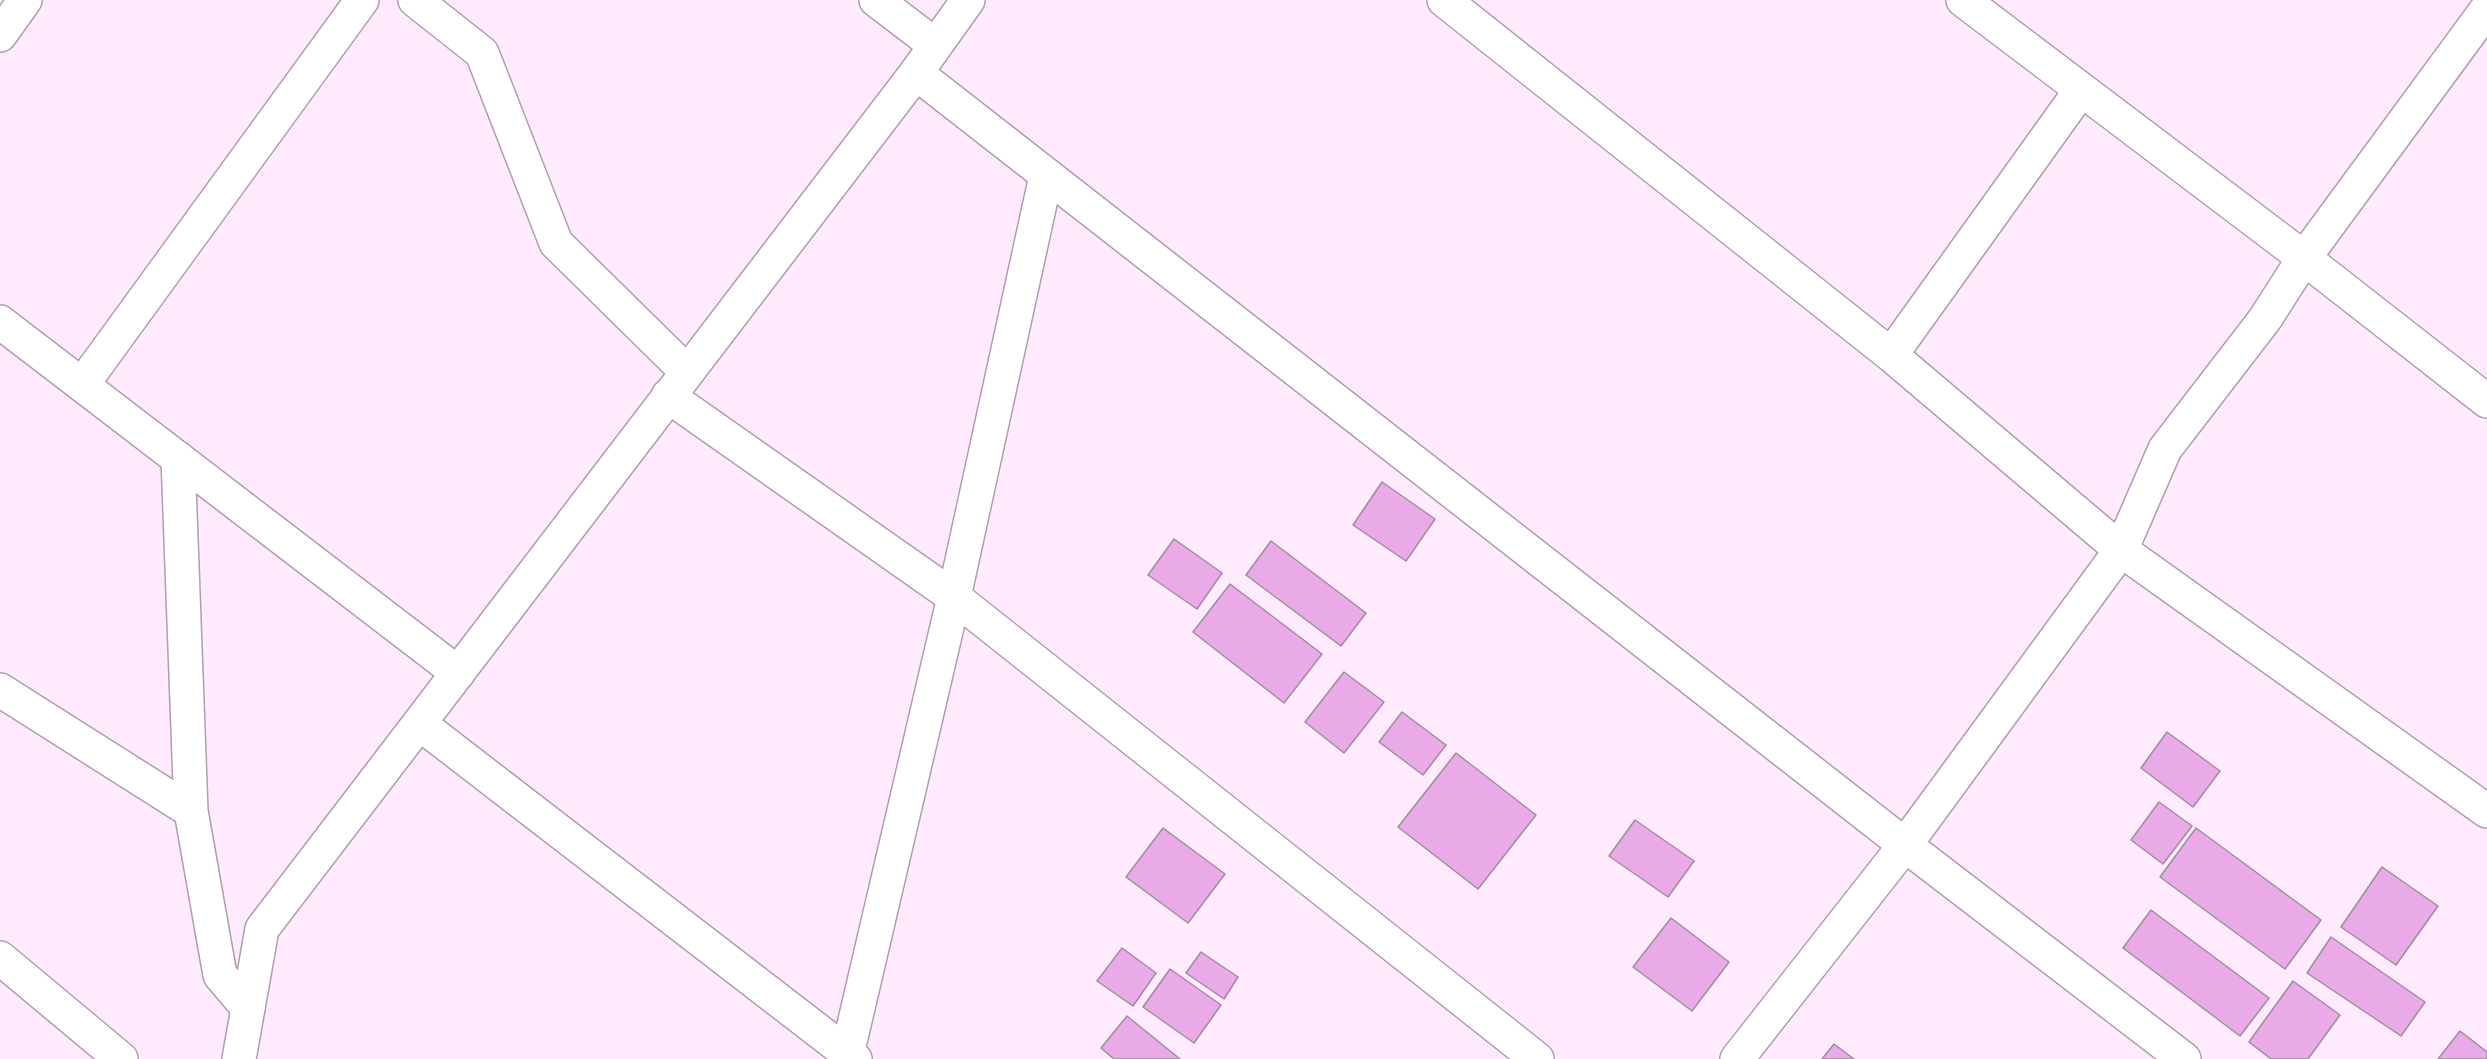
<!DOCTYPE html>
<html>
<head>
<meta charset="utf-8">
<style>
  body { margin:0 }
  canvas { display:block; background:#ffeafe }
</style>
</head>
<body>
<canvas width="2487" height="1059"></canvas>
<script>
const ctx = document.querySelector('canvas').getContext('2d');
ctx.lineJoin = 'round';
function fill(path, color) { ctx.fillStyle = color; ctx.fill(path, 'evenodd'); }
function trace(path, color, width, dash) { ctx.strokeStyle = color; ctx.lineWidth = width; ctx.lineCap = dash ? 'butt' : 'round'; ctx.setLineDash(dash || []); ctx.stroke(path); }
const building = new Path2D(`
  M1382 482 1435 519 1406 561 1353 525Z
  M1174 539 1222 573 1197 609 1148 575Z
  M1271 541 1366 613 1341 646 1246 575Z
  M1230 584 1322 654 1284 703 1193 632Z
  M1344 672 1384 702 1344 753 1305 722Z
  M1402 712 1446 745 1423 775 1379 742Z
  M2167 732 2220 771 2193 807 2141 768Z
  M1456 753 1536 815 1478 889 1398 827Z
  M2159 802 2192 826 2163 864 2131 840Z
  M1635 820 1694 861 1668 897 1609 856Z
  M1163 828 1225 874 1188 923 1126 877Z
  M2196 828 2321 920 2285 969 2160 877Z
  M2382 867 2438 906 2396 965 2341 927Z
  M2151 910 2269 998 2240 1036 2123 948Z
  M1671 918 1729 962 1692 1011 1633 967Z
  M2331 937 2425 1002 2401 1036 2307 973Z
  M1122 948 1156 973 1133 1006 1097 981Z
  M1201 952 1238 977 1224 999 1186 973Z
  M1170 969 1221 1005 1194 1043 1143 1007Z
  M2293 981 2340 1015 2308 1059H2271L2249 1042Z
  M1127 1016 1180 1059H1114L1101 1048Z
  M2460 1031 2487 1052V1059H2438Z
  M1834 1044 1854 1059H1822Z`);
fill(building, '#e9aae7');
trace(building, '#9f8c9e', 1.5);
const minor = new Path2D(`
  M415 0 482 53 556 243 687 372
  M876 0 935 45
  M1444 0 1891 355 2121 550 2487 811
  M1963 0 2304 258 2487 401
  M0 35 25 0
  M916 73 1905 845 2184 1059
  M0 322 458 673
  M1891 355 2081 90
  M82 385 362 0
  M668 396 954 597 1537 1059
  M178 458 191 811 220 975 248 1008
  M0 690 191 811
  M420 724 855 1059
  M0 958 121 1059
  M846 1059 954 597 1046 176
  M1737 1059 1905 845 2121 550 2165 449 2265 319 2304 258 2487 9`);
const tertiary = new Path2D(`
  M239 1059 262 929 916 73 968 0`);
trace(minor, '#b19db0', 36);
trace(tertiary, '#b19db0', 36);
trace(minor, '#fff', 33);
trace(tertiary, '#fff', 33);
</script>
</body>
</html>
